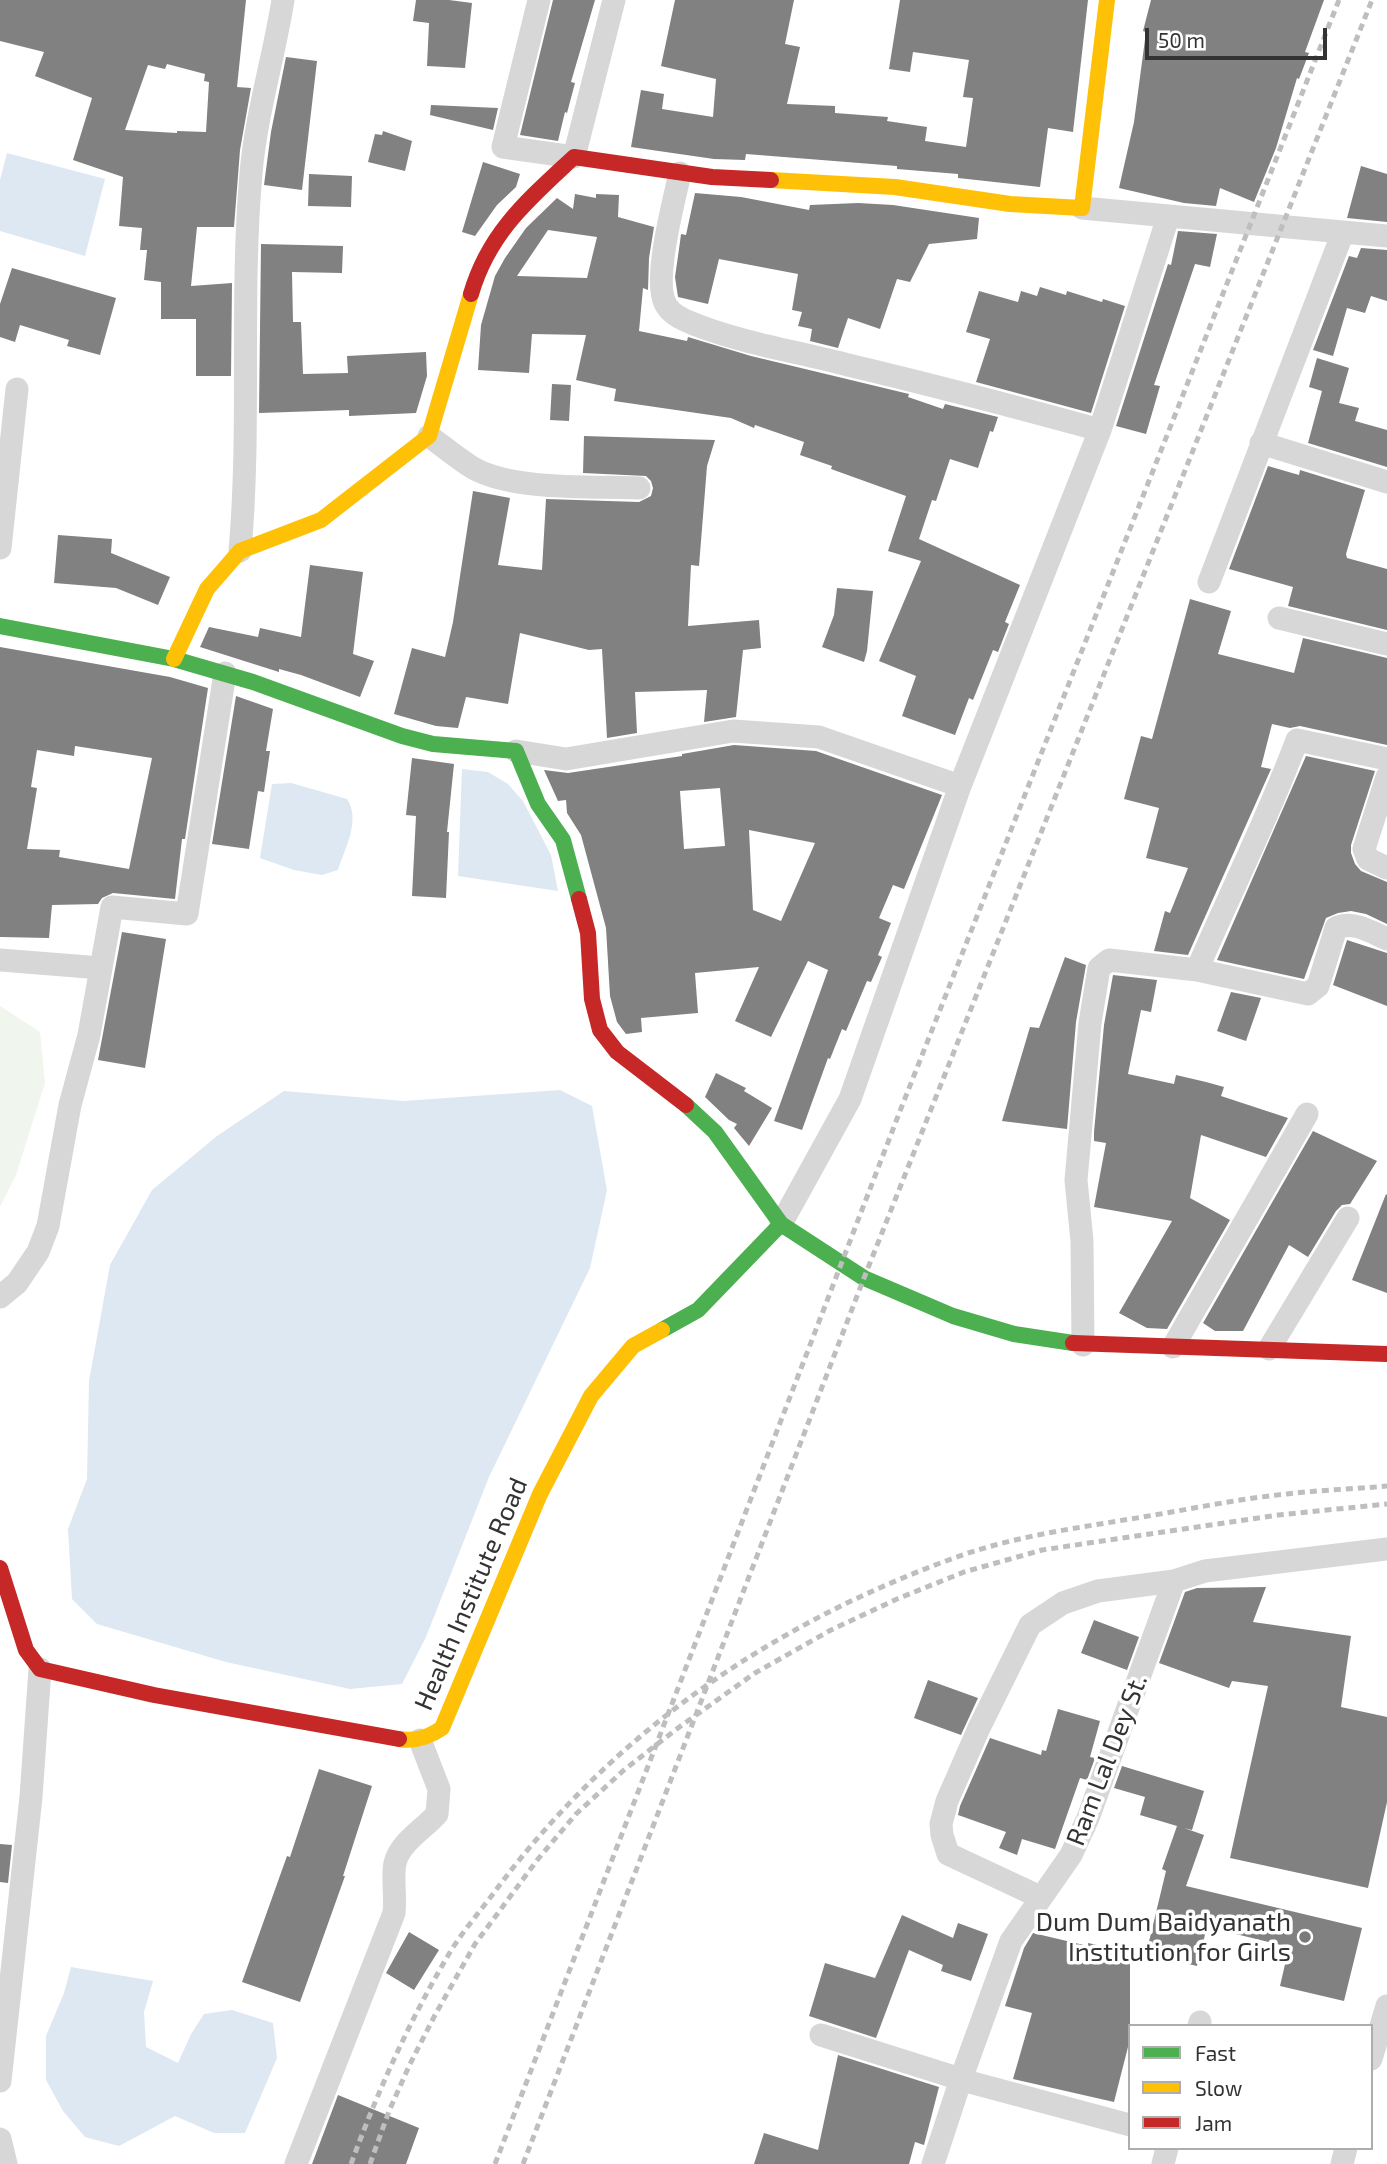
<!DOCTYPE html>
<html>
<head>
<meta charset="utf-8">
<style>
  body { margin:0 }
  #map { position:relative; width:1387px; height:2164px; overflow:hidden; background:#fff; font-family:"Exo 2",sans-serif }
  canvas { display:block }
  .legend { position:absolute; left:1128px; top:2024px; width:245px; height:126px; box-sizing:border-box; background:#fff; border:2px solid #adadad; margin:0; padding:9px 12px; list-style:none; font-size:21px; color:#333 }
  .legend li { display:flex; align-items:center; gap:14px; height:35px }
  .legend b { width:35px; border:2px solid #adadad }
  .scale { position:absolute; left:1145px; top:28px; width:182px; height:32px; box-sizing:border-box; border:4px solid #333; border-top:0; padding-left:9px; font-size:21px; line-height:24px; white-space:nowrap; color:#333; -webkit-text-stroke:5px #fff; paint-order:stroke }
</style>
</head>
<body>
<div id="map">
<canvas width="1387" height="2164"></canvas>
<ul class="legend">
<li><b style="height:9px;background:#4caf50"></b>Fast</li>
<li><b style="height:9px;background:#ffc107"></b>Slow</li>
<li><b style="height:9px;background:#c62828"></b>Jam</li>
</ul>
<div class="scale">50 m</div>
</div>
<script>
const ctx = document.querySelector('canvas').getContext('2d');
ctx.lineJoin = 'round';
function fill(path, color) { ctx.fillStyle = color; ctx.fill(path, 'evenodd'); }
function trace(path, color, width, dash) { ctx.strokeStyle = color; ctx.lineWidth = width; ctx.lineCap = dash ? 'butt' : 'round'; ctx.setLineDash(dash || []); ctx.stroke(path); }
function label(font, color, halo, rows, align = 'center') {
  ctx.font = font + ' "Exo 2",sans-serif'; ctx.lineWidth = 7; ctx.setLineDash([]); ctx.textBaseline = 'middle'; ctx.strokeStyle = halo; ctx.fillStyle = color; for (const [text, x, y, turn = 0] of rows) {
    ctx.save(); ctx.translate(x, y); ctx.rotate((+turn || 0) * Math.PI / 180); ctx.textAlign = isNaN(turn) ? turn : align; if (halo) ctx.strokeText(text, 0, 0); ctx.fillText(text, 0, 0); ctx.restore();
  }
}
fill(new Path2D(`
  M0 1006 40 1032 45 1083 16 1175 0 1207Z`), '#f0f5ed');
fill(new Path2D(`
  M7 153 105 179 85 256 0 231V180Z
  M462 769 488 772 508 784 523 801 551 855 558 891 458 876Z
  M291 783 347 799C361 820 345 848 338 870L322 875 294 870 260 858 272 784Z
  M560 1090 592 1106 607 1190 590 1268 489 1477 426 1637 402 1684 350 1689 226 1662 97 1624 72 1599 68 1529 87 1479 89 1381 110 1265 152 1190 217 1136 284 1091 404 1101Z
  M71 1967 153 1981 144 2012 146 2047 178 2063 191 2034 204 2014 232 2010 273 2023 277 2058 245 2133H214L175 2116 119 2146 85 2137 63 2111 46 2080V2036L64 1993Z`), '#dde8f3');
fill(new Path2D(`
  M0 0H246L237 87 251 88 240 150 234 227H197L191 286 232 283 231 376H196V319H161V282L144 280 147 250H140L142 228 119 226 123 177 73 160 92 98 35 76 44 52 0 41ZM167 64 205 74 204 81 209 82 206 132 177 131V133L125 130 148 65 165 69Z
  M416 0H449L472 3 465 68 427 66 429 23 413 21Z
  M553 0H595L571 82 575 83 567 113 565 112 558 141 520 135Z
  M675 0H794L785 44 800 47 787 104 835 106V113L888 117 887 121 927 127 925 141 966 147 973 98 963 97 969 60 913 52 910 72 889 69 900 0H1088L1073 132 1048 128 1040 187 958 178V174L897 169V166L746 154 745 160 714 159 631 147 641 90 664 94 662 109 713 117 716 79 661 66Z
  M1151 0H1324L1305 52 1309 53 1299 79 1297 78 1276 148 1254 202 1220 188 1216 206 1184 203 1119 188 1134 122 1146 32 1143 31Z
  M286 57 317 61 302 190 264 185 271 132Z
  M431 105 498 108 493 130 430 115Z
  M383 131 412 141 405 171 368 162 375 134 382 135Z
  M483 162 520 174 516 187 497 205 475 236 462 232Z
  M1361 166 1387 174V222L1347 218Z
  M309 174 352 176 351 207 308 206Z
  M695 193 741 197 809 210 810 205 858 203 893 205 979 218 977 239 929 244 910 282 897 279 880 329 848 318 838 348 810 341 812 329 798 326 802 312 792 310 798 274 719 259 708 304 678 297 675 277 680 242 681 234 686 235Z
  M575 194 596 198V194L619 195 618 217 654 227 649 258 648 290 643 288 639 331 687 341 688 337 751 356 909 394 908 397 943 409 945 404 998 417 993 432 990 431 978 468 950 459 936 501 932 500 919 539 1020 585 1005 622 1009 624 998 652 993 650 973 700 969 698 955 735 902 716 916 676 879 661 921 561 888 551 906 496 831 469 832 466 800 455 804 442 755 425 754 428 731 418 614 401 616 389 576 380 586 335 532 334 529 373 478 370 481 325 495 276 505 258 526 228 557 198 573 209ZM548 230 597 237 587 278 517 276Z
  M1178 231 1217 234 1210 267 1195 264 1154 385 1160 386 1146 434 1116 426 1168 264 1171 265Z
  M261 244 343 246 342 273 292 272 293 322H301L303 374 348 373 347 356 426 352 427 376 416 413 349 416V410L259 413Z
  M1361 248 1387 250V301L1371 296 1365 313 1347 308 1333 356 1313 350 1349 256 1357 258Z
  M12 268 116 298 100 355 67 346 69 340 20 325 15 342 0 337V304Z
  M1040 287 1066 295 1067 291 1102 302 1103 299 1125 306 1091 413 976 382 990 339 966 332 979 291 1018 302 1021 291 1037 296Z
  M1317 358 1349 368 1339 403 1359 408 1355 421 1387 430V467L1308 443 1322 391 1309 387Z
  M552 384 571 385 569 421 550 420Z
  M584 436 715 440 707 466 699 566 691 565 688 626 759 620 761 648 743 650 736 717 704 722 707 690 635 692 637 733 607 738 602 649 589 650 520 633 508 704 466 697 458 728 436 726 394 714 412 648 445 657 453 622 473 491 510 498 498 565 542 570 546 499 639 502 651 496 653 488 651 481 646 476 583 473Z
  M1268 466 1299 475 1300 470 1365 490 1346 554 1347 558 1387 569V630L1288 606 1293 587 1229 569Z
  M58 535 112 539 111 553 170 577 158 605 116 588 54 583Z
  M310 565 363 572 353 654 374 661 360 697 301 675 279 669V672L200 647 209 627 258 637 260 628 301 637Z
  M837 588 873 591 867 651 864 662 822 647 834 615Z
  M1190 599 1231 611 1218 654 1294 673 1303 638 1387 658V745L1300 726 1290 728 1272 724 1261 767 1271 769 1188 955 1154 951 1165 911 1170 913 1188 868 1146 858 1159 808 1124 799 1141 736 1152 739Z
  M0 647 170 677 208 688 185 839H182L175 899 113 893 102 898 98 904 52 905 49 938 0 937ZM75 746 152 758 129 869 59 857 60 850 27 849 37 788 31 787 37 750 74 756Z
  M236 696 273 709 266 751H270L264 792 258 791 249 849 212 844Z
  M734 745 816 751 942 795 904 889 893 885 879 918 891 923 878 955 882 957 871 982 867 981 846 1031 842 1029 830 1059 828 1058 802 1130 774 1121 828 970 808 961 771 1037 735 1021 759 967 695 973 698 1013 641 1018 642 1032 626 1034 617 1022 610 996 606 928 581 835 567 813 566 800 558 801 544 770 568 773 682 756V754ZM720 788 725 846 684 849 680 791ZM749 830 815 843 781 921 753 910Z
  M1306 756 1375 771 1351 845V853L1355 864 1361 871 1387 882V924L1366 914 1351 911 1338 913 1326 918 1304 979 1217 960Z
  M412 758 454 764 447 832H449L446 898 412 896 416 816 406 815Z
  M122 932 166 939 145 1068 98 1060Z
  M1347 940 1387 953V1006L1333 985Z
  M1065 957 1086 965 1076 1022 1067 1129 1002 1121 1030 1027 1039 1028Z
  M1113 975 1157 980 1151 1012 1141 1010 1128 1074 1174 1084 1176 1075 1206 1082 1224 1087 1221 1096 1288 1118 1266 1157 1201 1135 1190 1198 1230 1220 1167 1329 1147 1328 1119 1313 1172 1221 1094 1207 1106 1143 1094 1141V1132L1104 1025Z
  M1231 992 1261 998 1246 1041 1217 1031Z
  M716 1073 746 1088 744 1091 772 1108 749 1146 734 1128 737 1124 729 1120 705 1097Z
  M1313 1131 1377 1161 1350 1204 1342 1205 1336 1211 1308 1257 1289 1245 1243 1331H1215L1203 1323Z
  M1386 1194 1387 1195V1293L1352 1280Z
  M1266 1587 1253 1622 1351 1636 1341 1707 1387 1717V1802L1368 1888 1230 1858 1268 1686 1232 1681 1229 1688 1159 1663 1185 1592 1197 1588Z
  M1094 1620 1139 1637 1127 1670 1081 1653Z
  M928 1680 978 1698 961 1735 914 1718Z
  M1058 1709 1100 1721 1090 1757 1095 1758 1087 1780 1080 1778 1055 1849 1022 1839 1017 1855 999 1848 1006 1832 958 1815 960 1806 990 1738 1041 1755 1042 1750 1046 1751Z
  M1122 1766 1204 1791 1192 1830 1184 1828 1204 1835 1186 1886 1362 1928 1344 2001 1280 1986 1289 1947 1207 1927 1197 1966 1146 1954 1166 1871 1162 1869 1177 1826 1140 1815 1145 1797 1114 1788Z
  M319 1769 372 1786 343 1876H345L300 2002 242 1982 287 1856 290 1857Z
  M0 1844 12 1845 8 1883 0 1882Z
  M902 1915 953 1938 958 1923 988 1934 971 1981 941 1971 943 1965 909 1950 876 2038 809 2016 825 1963 875 1978Z
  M409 1932 439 1950 414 1990 386 1973Z
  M1033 1933 1088 1946V1943L1130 1952V2039L1114 2102 1013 2079 1032 2013 1005 2006 1024 1948Z
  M838 2055 939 2087 924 2145 915 2142 909 2164H754L764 2133 818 2150Z
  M338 2095 419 2128 406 2164H312Z`), '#818181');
trace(new Path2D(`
  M539 0 503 147 574 157 614 0
  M680 173C674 201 653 279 665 303 671 316 687 321 699 326 747 344 799 352 848 365 933 385 1016 407 1100 430
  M1082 208 1387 236
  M429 436C444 447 458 459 473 468 514 491 593 486 639 488
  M1261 443 1387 482
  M0 548 17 389
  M240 551C251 425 240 298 251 173 256 115 274 57 283 0
  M1209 582 1343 232
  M1279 618 1387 644
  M516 751 566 759 733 731 819 737 960 786
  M1387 777 1364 849 1368 859 1387 868
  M0 960 101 968
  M1197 970 1308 994 1318 986 1336 928C1353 920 1371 932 1387 939
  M781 1224 850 1099 960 786 1100 430 1168 217
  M0 1297 17 1283 38 1252 48 1226 70 1105 89 1035 112 907 187 914 225 673
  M1083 1345 1082 1241 1076 1180 1090 1023 1099 968 1109 960 1197 970C1230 893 1268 818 1297 740L1387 759
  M1173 1347 1307 1114
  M1269 1349 1348 1218
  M1040 1897 948 1854 942 1835 941 1824 947 1801 979 1728 1030 1625 1063 1603 1098 1591 1174 1581 1205 1571 1387 1549
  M1199 2026 1200 2022
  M821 2035 973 2083 1130 2125
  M1371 2059 1387 2006
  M0 2081 31 1797 40 1669
  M0 2139 6 2164
  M296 2164 394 1913C396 1896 392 1877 395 1863 400 1842 424 1829 437 1814L439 1789 420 1740
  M933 2164 961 2079 1011 1941 1071 1855 1088 1818 1174 1581
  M1163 2164 1167 2148
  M1342 2164 1346 2148`), '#d7d7d7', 23);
trace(new Path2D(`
  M0 626 174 659 253 682 402 736 433 744 516 751 538 804 563 840 579 899
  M686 1105 715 1132 781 1224 864 1278 953 1316 1014 1334 1073 1343
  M662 1330 698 1310 781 1224`), '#4caf50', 16);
trace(new Path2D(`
  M771 180 895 187 1010 204 1082 208 1107 0
  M174 659 207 589 240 551 321 520 429 436 471 294
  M399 1739C416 1742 429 1737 442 1728L540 1494 591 1396 633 1346 662 1330`), '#ffc107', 16);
trace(new Path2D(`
  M471 294C489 232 529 199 574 157L712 177 771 180
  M579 899 588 933 592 999 600 1030 617 1052 686 1105
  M1073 1343 1387 1354
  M0 1568 26 1650 40 1669 154 1695 399 1739`), '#c62828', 16);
trace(new Path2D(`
  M351 2164C377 2093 408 2024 446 1959 459 1936 477 1915 493 1894 610 1735 769 1625 954 1558 1011 1537 1071 1529 1130 1519 1182 1511 1235 1499 1287 1494 1320 1490 1354 1489 1387 1486
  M370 2164 389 2111 410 2064 435 2015 475 1944 538 1859 576 1814 624 1770 678 1728 755 1673 831 1630 897 1599 964 1572 1042 1550 1278 1515 1387 1504
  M495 2164 900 1111 1339 0
  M523 2164 864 1278 1372 0`), '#bebebe', 5, [7, 5]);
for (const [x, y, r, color] of [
  [1305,1937,7,"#7a7a7a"]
]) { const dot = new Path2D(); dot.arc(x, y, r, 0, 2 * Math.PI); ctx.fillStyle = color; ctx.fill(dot); trace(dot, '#fff', 2.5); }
label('26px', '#333', '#fff', [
  ["Health Institute Road",471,1594,-67],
  ["Ram Lal Dey St.",1107,1760,-69]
]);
label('26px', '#333', '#fff', [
  ["Dum Dum Baidyanath",1291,1922],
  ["Institution for Girls",1291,1952]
], 'right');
</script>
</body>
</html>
